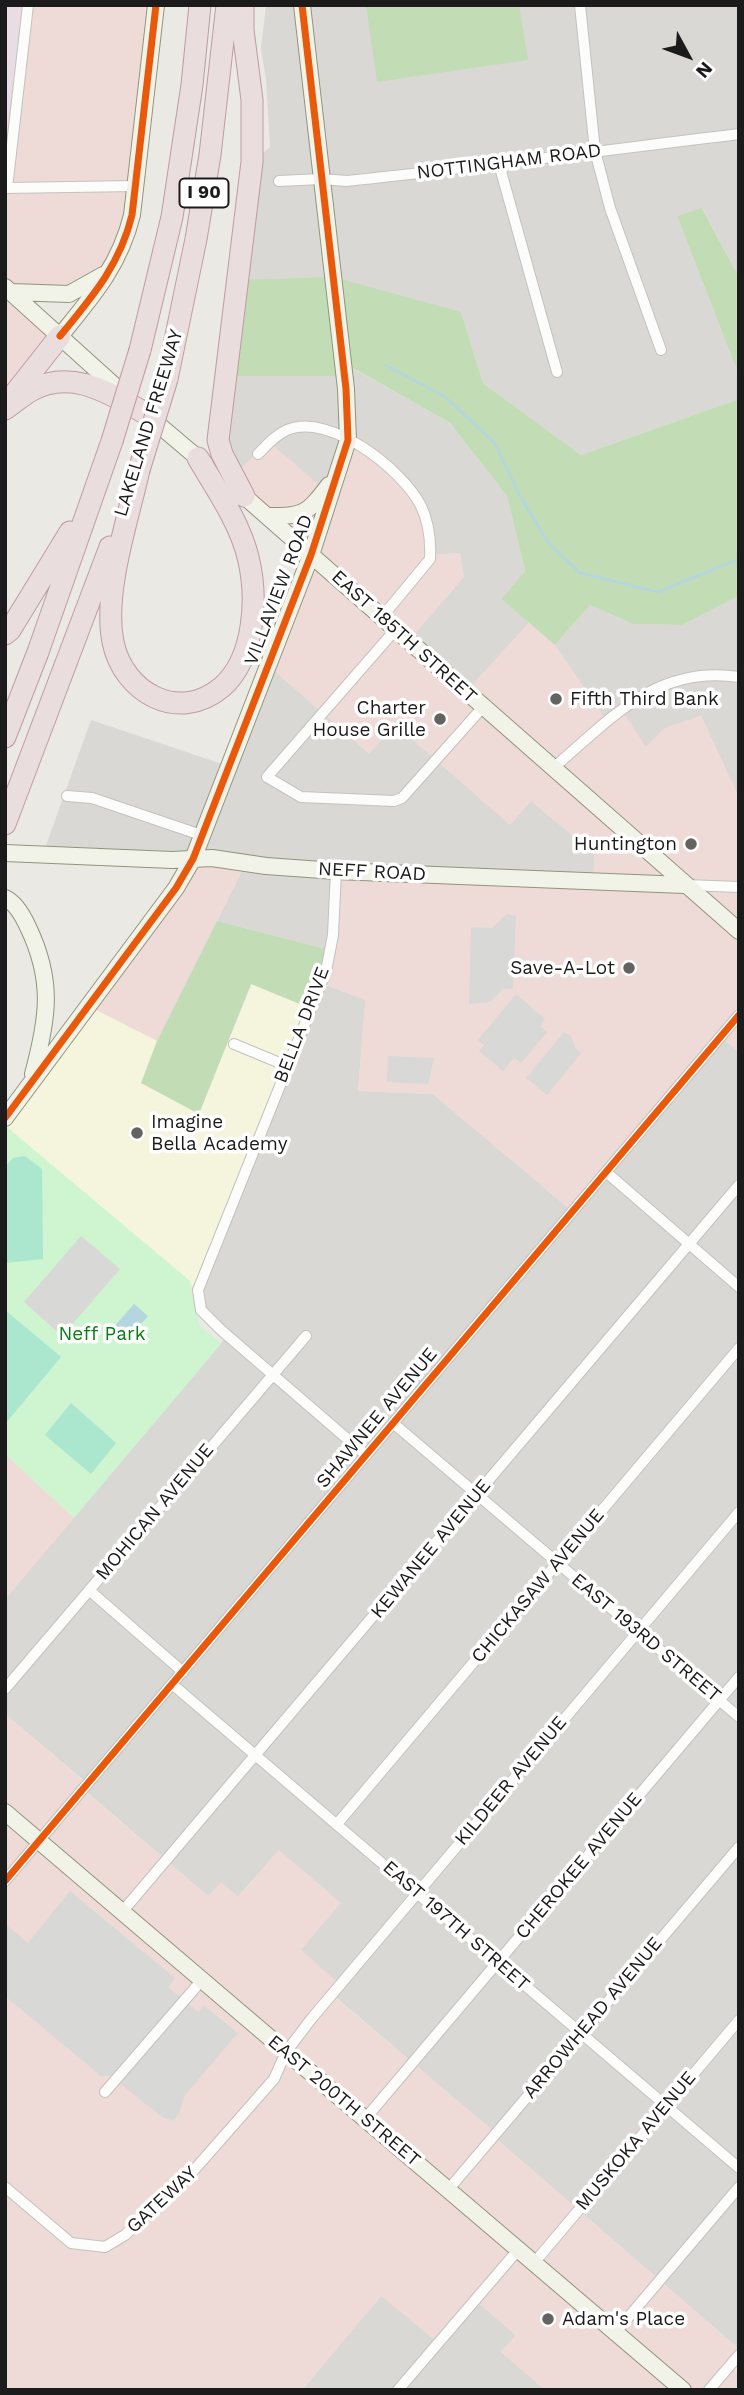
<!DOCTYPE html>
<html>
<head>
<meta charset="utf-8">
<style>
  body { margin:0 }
  #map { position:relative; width:744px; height:2395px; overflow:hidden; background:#eae9e4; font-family:"Work Sans",sans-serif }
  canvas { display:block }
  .frame { position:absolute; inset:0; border:7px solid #1b1b1b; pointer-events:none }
  .north { position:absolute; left:653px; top:21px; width:70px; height:70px; -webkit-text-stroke:5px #fff; paint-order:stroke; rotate:131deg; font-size:19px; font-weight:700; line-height:28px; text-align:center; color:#1b1b1b }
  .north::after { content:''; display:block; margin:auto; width:24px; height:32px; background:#1b1b1b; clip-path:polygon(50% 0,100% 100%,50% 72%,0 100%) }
</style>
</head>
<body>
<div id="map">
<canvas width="744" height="2395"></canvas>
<div class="frame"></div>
<div class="north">N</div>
</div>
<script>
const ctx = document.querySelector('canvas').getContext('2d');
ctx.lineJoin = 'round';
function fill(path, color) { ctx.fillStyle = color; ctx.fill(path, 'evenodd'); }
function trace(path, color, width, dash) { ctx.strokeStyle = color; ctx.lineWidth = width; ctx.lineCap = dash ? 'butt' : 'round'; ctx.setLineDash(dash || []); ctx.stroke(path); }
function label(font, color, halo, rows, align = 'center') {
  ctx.font = font + ' "Work Sans",sans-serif'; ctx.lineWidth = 7; ctx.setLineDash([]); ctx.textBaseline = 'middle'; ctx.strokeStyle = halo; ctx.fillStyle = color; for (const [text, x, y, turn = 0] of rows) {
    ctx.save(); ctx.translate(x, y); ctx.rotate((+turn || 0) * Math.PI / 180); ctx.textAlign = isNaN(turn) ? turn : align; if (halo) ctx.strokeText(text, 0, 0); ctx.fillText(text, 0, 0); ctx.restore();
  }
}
fill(new Path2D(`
  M266 5H739V277L703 209 677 216 739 376V399L581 455 483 383 461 312 238 280 252 162 270 147 266 79 261 49Z
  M343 363 450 423 507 496 525 571 501 599 529 623 466 692 409 641 460 553 430 555 331 494 258 454 233 476 222 454 226 376H344Z
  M739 596V798L701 716 665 728 646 747 607 722 555 645 590 605 633 624 682 625Z
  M268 665 369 753 395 724 510 824 531 801 595 854 593 881 330 950 217 921 245 864 43 854 91 720 228 766Z
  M321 983 366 1000 358 1091 433 1094 572 1211 721 1037 739 1052V2349L493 2136 495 2133 332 1994 301 1950 279 1850 238 1897 208 1896 83 1789 87 1783 5 1714V1599L227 1336 201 1310 198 1290Z
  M381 2296 475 2300 516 2335 502 2352 545 2390H302Z`), '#d9d8d5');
fill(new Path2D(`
  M28 5H156L122 249 86 286 13 293 60 336 5 405V188Z
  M348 440 371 453 420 503 430 555 460 553 464 577 409 641 466 692 529 623 555 645 607 722 622 710 646 747 665 728 701 716 739 798V1052L721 1037 572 1211 433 1094 358 1091 365 1000 321 983 326 971 336 871 593 880 595 854 531 801 510 825 395 724 369 754 268 665 311 555 233 476 269 442 330 494Z
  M193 859 246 863 157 1041 88 1006Z
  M5 1454 74 1518 5 1599Z
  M5 1714 87 1784 83 1790 208 1896 221 1882 239 1897 279 1850 341 1903 301 1950 340 1984 332 1995 496 2133 494 2137 739 2349V2355L730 2366 739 2374V2390H545L501 2352 516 2335 475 2300 438 2343 381 2296 302 2390H5Z`), '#eedbd7');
fill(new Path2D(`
  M5 5H28L5 188Z`), '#e9dce3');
fill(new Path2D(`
  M252 984 312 1009 198 1290 5 1127V1118L88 1006 157 1041 142 1083 231 1035Z`), '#f5f5dd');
fill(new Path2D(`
  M366 5H519L528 60 377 82Z
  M702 208 739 277V376L677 216Z
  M333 277 461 312 483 383 581 455 739 399V596L682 625 633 624 590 605 555 645 501 599 525 571 507 496 450 423 344 363 345 376H226L238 280Z
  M217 921 330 950 312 1009 251 984 199 1114 141 1083 157 1041Z`), '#c2dcb6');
fill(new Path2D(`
  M8 1128 190 1281 199 1325 221 1344 74 1518 5 1454V1131Z`), '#cef4d0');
fill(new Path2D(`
  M25 1156 42 1169 43 1259 5 1263V1167L13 1158Z
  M5 1310 61 1357 5 1424Z
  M71 1403 116 1443 91 1474 45 1435Z`), '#abe6cf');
fill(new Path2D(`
  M507 914 516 916 513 989H503L491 1002 469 1004 471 927 492 928Z
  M516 994 545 1019 540 1026 547 1032 521 1063 514 1058 503 1071 479 1051 484 1045 478 1040Z
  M564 1032 571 1036 575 1048 581 1053 547 1095 526 1078Z
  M388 1056 434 1058 428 1084 387 1082Z
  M81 1236 120 1269 62 1336 24 1302Z
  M70 1891 175 1978 168 1987 198 2012 204 2006 238 2033 185 2095 179 2113 174 2121 162 2117 111 2076H101L5 1996V1924L28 1943Z`), '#d8d8d6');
fill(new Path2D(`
  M134 1304 148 1316 126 1341 112 1329Z`), '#b4d6e0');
trace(new Path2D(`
  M385 365 444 396 494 442 520 496 547 541 580 573 658 592 739 559`), '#b4d6e0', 2.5);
const street = new Path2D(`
  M580 5 595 151 610 208 661 350
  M499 164 557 372
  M279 181 321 179 347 181C478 167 608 150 739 134
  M5 188 135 186
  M7 188 28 5
  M258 454C267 445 275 435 287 430 330 412 403 470 421 506 429 523 431 540 430 559L382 617
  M396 629 267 777 301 797 394 801 402 798 483 707
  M552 769C610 720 656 664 739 677
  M67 796 92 798 204 836
  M336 871 333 935 326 971 198 1290 201 1310 221 1330 366 1455
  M686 885 739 887
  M234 1044 287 1066
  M606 1172 739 1287
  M393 1423 739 1717
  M89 1590 183 1672
  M172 1684 739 2168
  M5 1689 306 1336
  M337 1824 739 1348
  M5 1881 739 1015
  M122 1912 739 1185
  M105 2092 202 1980
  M365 2119 739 1677
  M5 2187 71 2243 105 2247 125 2235 195 2169 274 2079 286 2052 312 2018 739 1512
  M448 2190 739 1847
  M534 2263 739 2020
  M615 2333 739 2187
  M398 2390 518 2250
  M709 2390 739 2355`);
const secondary = new Path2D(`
  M5 287 128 398
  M12 292 69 294 103 275
  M60 336C92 297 120 265 132 215L156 5
  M147 415 205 464
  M236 489 739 931
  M267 516C304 516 306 515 329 485
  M5 853 172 860 212 858 266 866 336 871 684 885
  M5 898C16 903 23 916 28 927 54 981 48 1018 33 1074
  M5 1118 176 888 193 859 311 555 348 440 346 389 302 5
  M5 1812 683 2390`);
const highway = new Path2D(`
  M243 5V30L252 100V162L218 440 222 454 244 496
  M140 350 172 217 192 85 200 5
  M167 379 196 239 210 155 227 5
  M12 397 60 336
  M5 409C14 403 23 395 32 390 72 368 110 394 145 413
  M139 470C128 520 103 592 113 642 123 692 178 724 222 687 255 658 258 597 248 557 239 521 216 489 198 458
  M5 634 10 630 70 532
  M5 737 38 652 112 441
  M5 824 110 547`);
trace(street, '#c2c2c0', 12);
trace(secondary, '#91947c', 18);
trace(highway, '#c19aa4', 23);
trace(street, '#fcfcfb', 10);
trace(secondary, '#f2f3e8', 16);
trace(highway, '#e9ddde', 21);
const highwayBridge = new Path2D(`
  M112 441 140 350
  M139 470 167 379`);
trace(highwayBridge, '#c19aa4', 23, []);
trace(highwayBridge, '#e9ddde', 21);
trace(new Path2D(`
  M60 336C92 297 120 265 132 215L156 5
  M5 1118 176 888 193 859 311 555 348 440 346 389 302 5
  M5 1881 739 1015`), '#e8590c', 7);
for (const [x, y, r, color] of [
  [556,699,7,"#636361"],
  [440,719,7,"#636361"],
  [691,844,7,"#636361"],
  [629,968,7,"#636361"],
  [137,1133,7,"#636361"],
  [548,2319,7,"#636361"]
]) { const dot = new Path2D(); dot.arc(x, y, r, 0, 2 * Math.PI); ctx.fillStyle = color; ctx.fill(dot); trace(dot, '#fff', 2.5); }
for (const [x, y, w] of [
  [204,193,49]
]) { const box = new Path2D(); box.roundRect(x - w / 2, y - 14.5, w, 29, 5); ctx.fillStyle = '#fff'; ctx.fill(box); trace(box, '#1b1b1b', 2); }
label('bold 18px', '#1b1b1b', null, [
  ["I 90",204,193]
]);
label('19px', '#1b1b1b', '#fff', [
  ["NOTTINGHAM ROAD",509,162,-7],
  ["LAKELAND FREEWAY",149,423,-73],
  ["VILLAVIEW ROAD",279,590,-69],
  ["EAST 185TH STREET",404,637,42],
  ["NEFF ROAD",372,872,3],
  ["BELLA DRIVE",302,1025,-69],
  ["SHAWNEE AVENUE",377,1418,-50],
  ["MOHICAN AVENUE",155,1512,-50],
  ["KEWANEE AVENUE",431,1549,-50],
  ["CHICKASAW AVENUE",538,1586,-50],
  ["EAST 193RD STREET",646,1638,40],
  ["KILDEER AVENUE",511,1781,-50],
  ["CHEROKEE AVENUE",579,1866,-50],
  ["EAST 197TH STREET",456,1926,41],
  ["ARROWHEAD AVENUE",593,2018,-50],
  ["EAST 200TH STREET",344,2101,40],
  ["MUSKOKA AVENUE",636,2141,-50],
  ["GATEWAY",162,2200,-43]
]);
label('19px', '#1b1b1b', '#fff', [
  ["Fifth Third Bank",570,699],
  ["Charter",426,708,"right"],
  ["House Grille",426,730,"right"],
  ["Huntington",677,844,"right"],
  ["Save-A-Lot",615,968,"right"],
  ["Imagine",151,1122],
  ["Bella Academy",151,1144],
  ["Adam's Place",562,2319]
], 'left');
label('19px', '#047f12', '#fff', [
  ["Neff Park",102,1334]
]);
</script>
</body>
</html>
